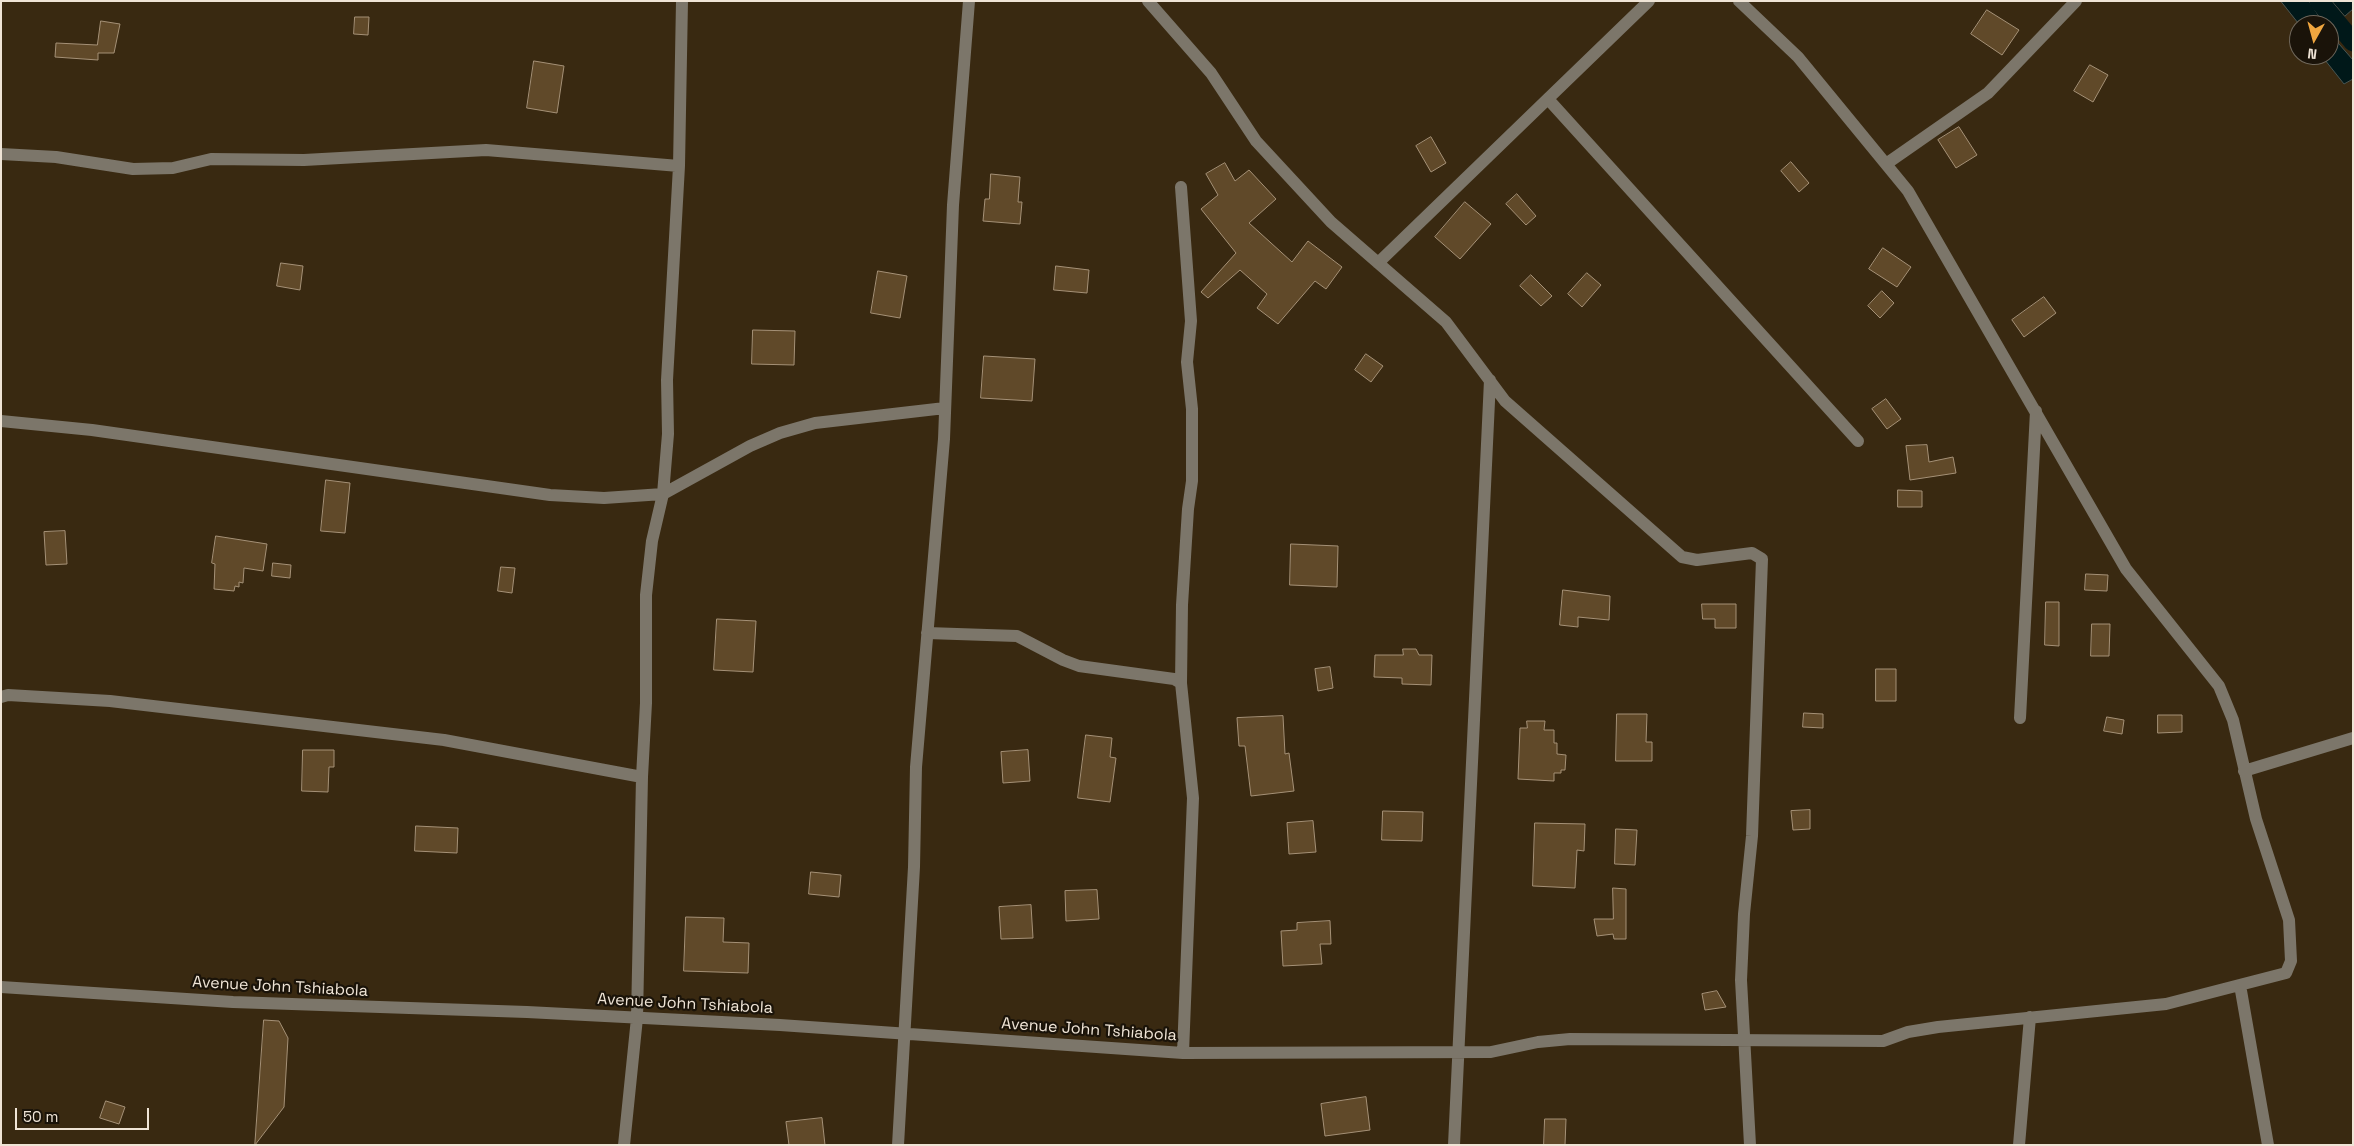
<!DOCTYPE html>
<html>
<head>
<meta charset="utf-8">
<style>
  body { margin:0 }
  #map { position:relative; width:2354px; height:1146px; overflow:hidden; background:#392911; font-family:"Space Grotesk",sans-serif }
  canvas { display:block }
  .frame { position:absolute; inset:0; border:2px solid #efe4d6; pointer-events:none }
  .north { position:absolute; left:2289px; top:15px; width:50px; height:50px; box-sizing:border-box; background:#1a1309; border:1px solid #6f675b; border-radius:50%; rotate:187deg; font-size:14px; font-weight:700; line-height:20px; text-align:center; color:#efe4d6 }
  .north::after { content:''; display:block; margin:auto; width:18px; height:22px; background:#f0a63f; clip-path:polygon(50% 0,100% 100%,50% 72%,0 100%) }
  .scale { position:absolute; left:15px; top:1108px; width:134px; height:22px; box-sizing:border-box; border:2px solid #efe4d6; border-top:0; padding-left:6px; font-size:15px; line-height:18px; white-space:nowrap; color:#efe4d6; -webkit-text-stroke:4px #1a1309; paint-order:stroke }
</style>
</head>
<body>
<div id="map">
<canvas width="2354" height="1146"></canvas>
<div class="frame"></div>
<div class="north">N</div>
<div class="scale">50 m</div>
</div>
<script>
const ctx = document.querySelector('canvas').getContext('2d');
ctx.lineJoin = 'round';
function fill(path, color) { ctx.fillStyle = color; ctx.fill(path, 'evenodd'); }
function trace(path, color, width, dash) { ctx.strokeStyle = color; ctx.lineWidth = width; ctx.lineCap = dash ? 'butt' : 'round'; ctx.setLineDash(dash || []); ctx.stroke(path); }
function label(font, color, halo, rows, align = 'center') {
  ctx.font = font + ' "Space Grotesk",sans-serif'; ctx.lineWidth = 4.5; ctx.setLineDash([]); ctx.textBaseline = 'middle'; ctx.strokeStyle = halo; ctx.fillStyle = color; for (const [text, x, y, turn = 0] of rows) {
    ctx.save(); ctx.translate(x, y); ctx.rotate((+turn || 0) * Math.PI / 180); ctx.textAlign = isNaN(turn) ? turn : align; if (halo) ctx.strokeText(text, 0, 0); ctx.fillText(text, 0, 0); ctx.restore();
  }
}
const water = new Path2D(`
  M2281 1H2309L2322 21 2317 25H2300Z
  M2332 1H2353V9L2345 16Z
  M2332 36 2353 60V79L2344 84 2321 55H2329V38Z`);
fill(water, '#001819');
trace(water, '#485552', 1);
trace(new Path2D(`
  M2319 1 2353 42`), '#001819', 19);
const building = new Path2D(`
  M1987 10 2019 30 2002 55 1971 34Z
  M355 17H369L368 35 354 34Z
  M101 21 120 24 114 53H98V60L55 57 56 43 97 45Z
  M534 61 564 66 557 113 527 108Z
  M2090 65 2108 75 2093 102 2074 91Z
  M1959 127 1977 155 1956 168 1938 140Z
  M1431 137 1446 163 1431 172 1416 146Z
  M1791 162 1809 183 1799 192 1781 171Z
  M1225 163 1235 181 1249 170 1276 199 1249 223 1292 262 1308 241 1342 267 1326 289 1315 281 1278 324 1257 308 1267 294 1240 270 1208 298 1201 292 1236 253 1201 209 1218 195 1206 174Z
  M991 174 1020 177 1018 202H1022L1020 224 983 221 985 199H989Z
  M1517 194 1536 216 1526 225 1506 204Z
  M1465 202 1491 224 1460 259 1435 237Z
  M1883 248 1911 267 1897 287 1869 269Z
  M281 263 303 266 300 290 277 286Z
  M1056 266 1089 270 1087 293 1054 290Z
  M878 271 907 276 900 318 871 313Z
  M1587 273 1601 285 1582 307 1568 294Z
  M1531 275 1552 296 1541 306 1520 286Z
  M1882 291 1894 303 1880 318 1868 306Z
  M2044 297 2056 313 2024 337 2012 320Z
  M753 330 795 331 794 365 752 364Z
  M1366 354 1383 366 1371 382 1355 370Z
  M984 356 1035 359 1032 401 981 398Z
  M1886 399 1901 419 1887 429 1872 409Z
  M1927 445 1929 462 1953 457 1956 473 1910 480 1906 446Z
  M326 480 350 483 345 533 321 531Z
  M1898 490 1922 491V507H1898Z
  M65 531 67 564 46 565 44 532Z
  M216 536 267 544 263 571 244 568 243 583 239 582V587L235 586 234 591 214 589 215 564 212 563Z
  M1291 544 1338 546 1337 587 1290 585Z
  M273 563 291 565 290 578 272 576Z
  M501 567 515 568 512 593 498 591Z
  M2086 574 2108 575 2107 591 2085 590Z
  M1563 590 1610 596 1609 620 1578 617V627L1560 625Z
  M2046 602H2059V646L2045 645Z
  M1702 604H1736V628H1715V619H1703Z
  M717 619 756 621 753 672 714 670Z
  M2092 624H2110L2109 656H2091Z
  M1403 649H1416L1419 655H1432L1431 685 1402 684V678L1374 677 1375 655H1403Z
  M1330 667 1333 688 1318 691 1315 669Z
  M1876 669H1896V701H1876Z
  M1804 713 1823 714V728L1803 727Z
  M1617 714H1647L1646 742H1652V761H1616Z
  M2158 715H2182V732L2158 733Z
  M1283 716 1285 754 1289 753 1294 791 1251 796 1245 746H1239L1237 718Z
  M2107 717 2124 720 2122 734 2104 731Z
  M1527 721H1545L1544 730H1554V743H1557V754L1566 755 1565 770H1561V773H1554V781L1518 779 1520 728H1527Z
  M1086 735 1112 738 1110 757 1116 758 1110 802 1078 798Z
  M303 750H334V767H329L328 792 302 791Z
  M1028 750 1030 781 1003 783 1001 752Z
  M1810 810V829L1793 830 1791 811Z
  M1383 811 1423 812 1422 841 1382 840Z
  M1313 821 1316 852 1289 854 1287 823Z
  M1535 823 1585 824 1584 851 1577 850 1575 888 1533 886Z
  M416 826 458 828 457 853 415 851Z
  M1616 829 1637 830 1635 865 1615 864Z
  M811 872 841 875 839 897 809 894Z
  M1613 888 1626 889V939H1614L1613 934 1597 936 1594 919H1613Z
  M1097 890 1099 919 1066 921 1065 891Z
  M1031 905 1033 938 1001 939 999 907Z
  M686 917 724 918 723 942 749 943 748 973 684 971Z
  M1330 921 1331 944H1320L1322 964 1283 966 1281 931 1297 930V923Z
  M1717 991 1726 1007 1705 1010 1702 994Z
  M264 1020 279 1021 288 1038 284 1107 255 1145Z
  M1366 1097 1370 1130 1325 1136 1321 1104Z
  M106 1101 125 1107 119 1124 100 1118Z
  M822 1118 825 1145H789L786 1122Z
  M1545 1119H1566L1565 1145H1544Z`);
fill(building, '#604929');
trace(building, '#a59177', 1);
trace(new Path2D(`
  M1148 1 1211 73 1256 141 1331 222 1446 322 1505 401 1682 557 1697 560 1752 553 1762 559 1752 836 1744 914 1741 980 1750 1145
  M1548 99 1858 441
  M1 154 56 157 133 169 173 168 211 159 304 160 486 150 679 166
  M1886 164 1988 93 2076 1
  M1181 187 1191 321 1187 362 1192 409V481L1188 509 1182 605 1181 683
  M1378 263 1649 1
  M1 421 92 430 550 495 604 498 663 494 750 446 780 433 815 423 945 408
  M927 633 1017 636 1063 660 1079 666 1174 679 1181 683 1193 798 1183 1053
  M1 697 8 695 110 701 444 740 642 777
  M2020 718 2036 411
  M2244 771 2353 738
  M2240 985 2268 1145
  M1 987 233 1002 527 1012 780 1025 1183 1053 1491 1052 1538 1042 1570 1039 1883 1041 1908 1032 1938 1027 2166 1004 2286 973 2291 961 2289 920 2256 819 2233 720 2219 686 2126 569 1908 191 1798 57 1739 1
  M624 1145 637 1018 642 777 646 703V595L652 541 663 494 668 434 667 380 679 166 682 1
  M898 1145 914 867 916 767 944 439 953 205 969 1
  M1454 1145 1490 380
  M2019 1145 2030 1017`), '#7c766a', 12);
label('16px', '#efe4d6', '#1a1309', [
  ["Avenue John Tshiabola",280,987,3],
  ["Avenue John Tshiabola",685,1004,3],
  ["Avenue John Tshiabola",1089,1030,4]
]);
</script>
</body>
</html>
